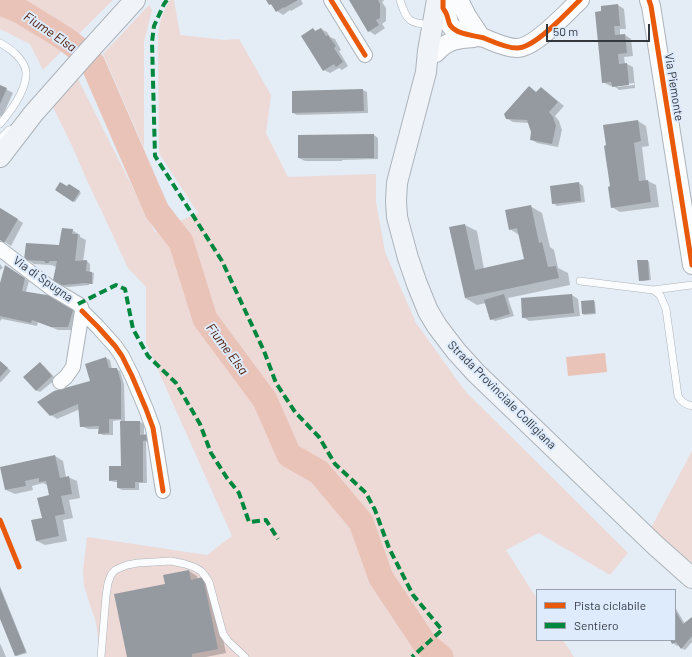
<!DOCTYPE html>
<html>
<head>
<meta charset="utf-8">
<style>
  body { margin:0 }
  #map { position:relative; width:692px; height:657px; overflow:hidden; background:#e4ecf5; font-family:Barlow,sans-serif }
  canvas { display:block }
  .legend { position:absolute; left:536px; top:589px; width:140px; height:52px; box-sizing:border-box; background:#ddebfc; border:1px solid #99a3b0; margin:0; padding:5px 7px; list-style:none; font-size:12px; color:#33383f }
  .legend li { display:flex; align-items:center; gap:8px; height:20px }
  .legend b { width:20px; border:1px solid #99a3b0 }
  .scale { position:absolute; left:546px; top:24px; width:104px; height:18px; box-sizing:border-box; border:2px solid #33383f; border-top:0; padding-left:5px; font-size:12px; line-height:14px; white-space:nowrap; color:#33383f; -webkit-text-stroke:3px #ddebfc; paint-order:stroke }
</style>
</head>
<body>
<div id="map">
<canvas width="692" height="657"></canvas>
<ul class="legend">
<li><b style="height:5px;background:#e8590c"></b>Pista ciclabile</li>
<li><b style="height:5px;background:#00873e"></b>Sentiero</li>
</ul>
<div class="scale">50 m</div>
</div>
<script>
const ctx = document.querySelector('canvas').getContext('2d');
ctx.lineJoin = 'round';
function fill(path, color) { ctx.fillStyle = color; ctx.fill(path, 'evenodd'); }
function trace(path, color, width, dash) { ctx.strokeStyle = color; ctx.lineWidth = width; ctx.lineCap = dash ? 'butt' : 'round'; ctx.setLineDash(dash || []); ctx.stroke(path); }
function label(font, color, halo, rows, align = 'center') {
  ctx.font = font + ' Barlow,sans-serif'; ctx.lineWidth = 4; ctx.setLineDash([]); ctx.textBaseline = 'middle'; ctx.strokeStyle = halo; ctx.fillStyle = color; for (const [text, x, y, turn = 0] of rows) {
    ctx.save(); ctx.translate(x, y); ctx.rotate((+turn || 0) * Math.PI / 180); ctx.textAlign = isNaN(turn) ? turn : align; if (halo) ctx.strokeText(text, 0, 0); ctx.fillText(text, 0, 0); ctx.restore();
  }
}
fill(new Path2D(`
  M0 0H113L43 70 30 44 0 29Z
  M170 0H174L180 35 225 40 239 39 271 95 266 133 288 177 376 174V202L385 252 416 323 465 391 628 553 610 575 539 533 506 550 537 599V640H563L574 657H101L96 623 84 586 83 571 87 537 207 555 232 536 146 343V287L128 268 103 214 89 185 73 148 53 107 78 79 155 232 198 213 159 153 158 34 162 15Z
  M149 5 152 10 144 42V148L103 54Z
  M692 451V563L651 528Z`), '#edd9d6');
fill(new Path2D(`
  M605 353 607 372 568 376 566 357Z`), '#eac3b8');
fill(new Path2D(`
  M267 0H301L303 4 291 11 290 10 283 15 277 11 275 7 270 4Z
  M350 0H383L384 1 382 2 386 8V21L382 24 385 28 375 35 369 31Z
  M618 5 624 9 626 29H620V36L625 35 631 39 633 56 624 57 625 64H627L633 67 635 88 619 90 613 85 610 86 603 82 602 12ZM634 83V85L617 87V85Z
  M321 29 327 32 330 37 335 39 341 50 339 51 348 66 342 70 339 68 330 73 324 70 313 30 317 32Z
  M0 86 13 93 2 117 0 116Z
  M529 87 537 93 541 88 547 92 564 106 555 116 559 121 562 130 558 147 537 143 531 139 533 132 529 123 513 122 506 118Z
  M363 90 367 92 368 113 297 115 293 113V91Z
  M638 121 646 126 649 146 642 147 646 181H648L656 185 659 207 620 212 612 207 607 146 605 125Z
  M374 135 378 138V159L342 160V161H305L299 158Z
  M579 183 583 186 585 202 557 206 553 203Z
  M70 185 81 193 75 202 56 189 68 188Z
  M530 206 542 213 550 247 554 250 558 268 568 273 570 285 508 298 514 316 495 321 491 319 486 303 477 305 465 298V225L477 231 484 269 525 260 519 235 510 229Z
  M0 208 23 223 11 246 0 239Z
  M72 230 80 235V237L86 240 83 262 87 261 90 264V272L94 273 93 284H89V285L69 287 57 286 56 267 51 265 34 264 26 259 60 246Z
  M648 261 649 262 651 280 641 281 640 280Z
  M0 264 3 268 0 270Z
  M6 267 29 281 26 292 79 311 74 330H58L38 322 37 326 2 319 0 321V287Z
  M572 295 578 299 580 316 529 321 523 317Z
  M594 301 595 302 596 314 584 315 583 314Z
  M106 358 110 360 112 369H116L120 371 124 384 125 422H140L144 424V436L153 442H146L147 483H139V490H122L118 488V482H114L110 480 122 467 121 420 113 421V435H103L99 433V429H88L81 426 80 409 57 419 51 415 92 381Z
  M0 361 11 371 1 382H0Z
  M40 363 44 366 56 379 40 392 36 390Z
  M55 456 63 461 66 477H68L77 481 80 498 69 500 73 518 63 520 67 541 45 545 37 541 43 518 51 496 49 486 43 483 32 486 33 490 15 494 6 490Z
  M189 571 197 576 198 580 203 578 211 583 226 653 206 657H128L166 585Z
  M0 586 27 653 17 656H16L0 616Z
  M675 607 685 624 692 618V642L685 650 681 648 679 645 677 646 673 643 671 640H675Z
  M0 644 1 645 6 657H0Z`), '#0003');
trace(new Path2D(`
  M0 3 15 9 22 12C46 28 75 41 93 64L157 211 181 242 205 319 265 400 289 455 319 472 361 522 381 578 425 644 441 657`), '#eac3b8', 25);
fill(new Path2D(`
  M266 0H298L284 8V7L276 12 271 4 269 5Z
  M349 0H378L380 4V18L376 20 379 25 368 32Z
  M618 4 620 26H614L615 35 625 34 627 53 618 54 619 64 627 63 629 85 612 87 611 82 602 83 595 12 601 11V6Z
  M313 28 315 31 321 28 326 36 328 35 336 46 334 48 343 62 336 67 334 64 323 71 301 36Z
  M0 85 7 88 0 104Z
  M529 86 536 92 541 87 558 102 549 112 553 117 556 126 552 144 530 140 531 132 527 120 506 119 504 114Z
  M363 89 364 111 292 113V91Z
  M638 120 641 141 634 143 639 181 648 180 651 202 611 208 608 187 610 186 604 146 606 145 603 125Z
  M374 134V158H298V135Z
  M60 182 67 186 69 184 80 191 73 202 55 190Z
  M579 182 581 201 552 204 550 186Z
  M531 205 539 243 542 242 548 267 556 266 559 278 465 298 449 227 465 224 475 270 524 259 517 228 509 230 505 210Z
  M0 208 18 219 4 243 0 240Z
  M62 228 73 229 72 234H78L75 261 87 260 86 271 92 272V284L85 283 65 285H52L57 261H50L48 263H46L44 261 24 260 26 243 59 245Z
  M637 260H648L649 280 639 281Z
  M5 265 25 278 22 291 53 296 74 307 68 327H51L32 320 31 323 0 316V283Z
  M504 294 510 314 490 320 484 300Z
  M572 294 574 313 522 318 521 298Z
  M594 300 595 313 582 314 581 301Z
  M106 357 109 368H117L121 382V419H109V433L98 434 99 426 80 427 78 404 50 416 37 402 54 391 90 381 85 364Z
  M0 361 8 368 0 377Z
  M40 362 52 376 36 391 23 377Z
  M120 421H140V435L150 434V440L143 441V482H135V488H117V480L109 481V466H121Z
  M55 455 60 478 69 476 72 494 61 496 65 514 55 516 59 536 36 541 31 520 42 518 37 498 49 495 46 481 39 482V478L25 481 26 486 5 490 0 467Z
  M189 570 191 580 203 577 218 649 192 654V657H127L114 594 165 584 163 575Z
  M0 588 26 652 15 656 0 619Z
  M675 610 683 624 692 617V636L681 649 676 642 672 644 670 640H675Z`), '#949aa0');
const service = new Path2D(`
  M400 0C407 22 409 23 432 25
  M0 43C10 48 25 60 26 72 27 90 11 111 0 124
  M0 139 9 130 14 129
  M580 281 653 290 692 285
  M653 290 660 295 666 309 678 396C681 402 685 404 692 406
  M101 657 106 596 108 583 111 575 115 570 127 565 138 563 171 561 185 564 194 567 201 571 205 576 209 582 223 634 228 641 245 657`);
const minor = new Path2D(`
  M331 0 365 55
  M0 249 51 288 78 304 81 307 82 311 73 367 66 377 60 382
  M82 311 98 327 115 346 122 356 132 376 146 409 153 428 163 491`);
const tertiary = new Path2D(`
  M443 0V8C444 10 445 11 446 13 448 17 448 21 450 25 457 35 473 35 484 38 494 42 506 48 517 48 535 48 566 13 580 0
  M459 0 467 16 481 37
  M649 0 651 6 692 265
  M436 53C447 40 458 39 474 38`);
const secondary = new Path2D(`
  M437 0 428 51 426 72 399 175 397 183 396 201 397 217 408 258 417 284 428 311 437 326 456 351 476 373 655 545 692 578
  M0 157 33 114 86 54 135 0`);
trace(service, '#acb3ba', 8);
trace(minor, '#acb3ba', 16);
trace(tertiary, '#acb3ba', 20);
trace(secondary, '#acb3ba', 22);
trace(service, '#fbfcfe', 7);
trace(minor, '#fbfcfe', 14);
trace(tertiary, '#fbfcfe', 18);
trace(secondary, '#f0f4f8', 20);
trace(new Path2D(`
  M167 0 164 4 154 26 152 42 155 156 222 261 264 351 276 383 295 412 319 437 335 464 366 493 375 510 389 548 413 595 442 630 412 657
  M78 304 116 285 125 289 133 329 148 356 176 383 200 424 211 453 227 478 239 493 249 522 266 520 278 539`), '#00873e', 4, [8, 4]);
trace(new Path2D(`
  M331 0 365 55
  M443 0V8C444 10 445 11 446 13 448 17 448 21 450 25 457 35 473 35 484 38 494 42 506 48 517 48 535 48 566 13 580 0
  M649 0 651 6 692 265
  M82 311 98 327 115 346 122 356 132 376 146 409 153 428 163 491
  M0 520 19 567`), '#e8590c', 5);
label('12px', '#33383f', '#ddebfc', [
  ["Via Piemonte",674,87,81],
  ["Via di Spugna",43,279,35],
  ["Strada Provinciale Colligiana",502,395,45]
]);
label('italic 13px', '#4d1805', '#ddebfc', [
  ["Fiume Elsa",50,32,34],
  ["Fiume Elsa",227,349,53]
]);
</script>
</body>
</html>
